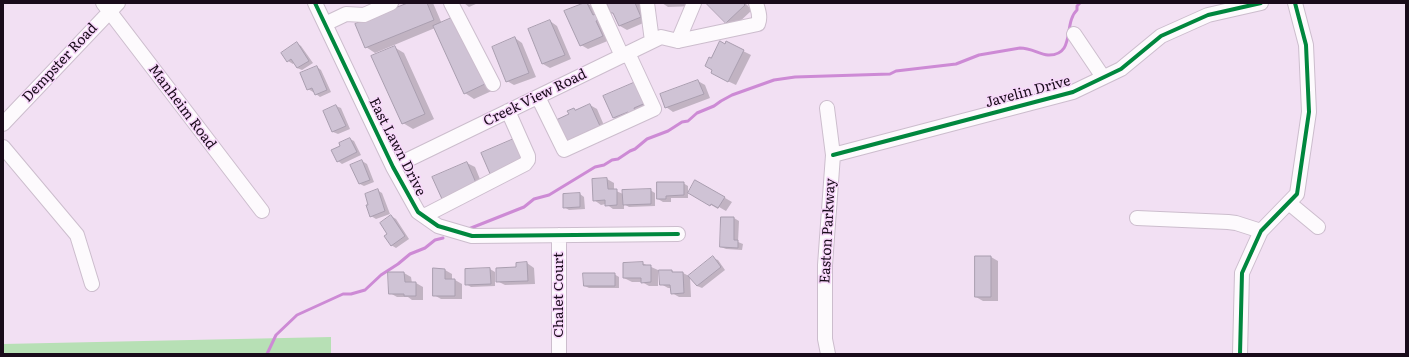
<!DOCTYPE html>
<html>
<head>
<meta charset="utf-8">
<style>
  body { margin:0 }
  #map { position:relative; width:1409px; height:357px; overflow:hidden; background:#f2e0f3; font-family:Literata,serif }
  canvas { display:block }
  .frame { position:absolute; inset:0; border:4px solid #190b1a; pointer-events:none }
</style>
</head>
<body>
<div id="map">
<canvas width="1409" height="357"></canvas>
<div class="frame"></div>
</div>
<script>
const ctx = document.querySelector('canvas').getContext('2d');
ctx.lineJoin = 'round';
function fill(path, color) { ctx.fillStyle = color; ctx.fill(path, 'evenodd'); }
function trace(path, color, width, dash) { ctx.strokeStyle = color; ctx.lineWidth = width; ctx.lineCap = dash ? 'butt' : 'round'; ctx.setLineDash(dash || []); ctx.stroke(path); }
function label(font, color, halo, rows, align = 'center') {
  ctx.font = font + ' Literata,serif'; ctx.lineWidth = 3; ctx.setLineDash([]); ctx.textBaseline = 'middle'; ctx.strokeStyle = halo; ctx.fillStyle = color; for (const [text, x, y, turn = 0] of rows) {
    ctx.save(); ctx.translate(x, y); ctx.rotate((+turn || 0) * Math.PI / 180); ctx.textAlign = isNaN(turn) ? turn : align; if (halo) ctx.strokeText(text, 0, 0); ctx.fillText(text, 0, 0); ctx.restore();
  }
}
fill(new Path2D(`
  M331 337V354H3V344Z`), '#b7e0b5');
fill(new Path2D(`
  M411 3H433L442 24 496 89 474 99 465 93 435 28 375 53 366 47Z
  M464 3H478L469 7Z
  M586 3 594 7 610 40 588 49 581 45Z
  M608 3H643L648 21 627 30 620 26Z
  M662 3H696V6L668 7Z
  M708 3H745L752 10 734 27 727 23Z
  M550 21 557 26 571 59 550 68 543 64 529 30Z
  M515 38 522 43 536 77 514 85 507 81Z
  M297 43 301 46 313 63 302 70 297 68 294 63 293 64 288 61Z
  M727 43 751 55 736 85 719 77 714 70 711 59Z
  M394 47 404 53 434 119 413 129 403 123 373 57Z
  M317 67 321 70 331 92 320 97 316 94 314 91 313 92 308 89Z
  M698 81 705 85 710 98 673 112 666 107Z
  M638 82 654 107 621 122 614 118 605 96Z
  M590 105 597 109 606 130 593 136 557 121 570 115 574 109 577 111Z
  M336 106 341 108 350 129 338 134 333 132 324 111Z
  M350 139 354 141 361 155 342 164 338 161 342 146Z
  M362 161 367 164 374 182 364 186 360 184Z
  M467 163 475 167 484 189 450 203Z
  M607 179 614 183V190L623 194 650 190 655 193V206L629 207 624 204V209H613L606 204 601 205 594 200Z
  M696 181 732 202 726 211 719 207 718 209 689 192Z
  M683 183 688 186V198H671V202H663L658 199Z
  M377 190 382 193 390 214 376 219 371 216Z
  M580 194 584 197 585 209 569 210 564 207Z
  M391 216 396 219 409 239 396 248 391 245 388 234Z
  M734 218 739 221 738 242 743 244 742 250 726 249 721 247Z
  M976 257H991L998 261V301H983L976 297Z
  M713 258 718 260 725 270 702 288 697 286 690 277 691 297H679L672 293 671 288H668L661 284 672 271 675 273H683L689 276Z
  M527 263 534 268 535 284 505 285 497 281 517 268Z
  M642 263 658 270V286H649L642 282H632L624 278Z
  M490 269 495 272V286L471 287 466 284Z
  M445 270 452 274V280H455L462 284V299H441L434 295Z
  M389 273H404L411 277 412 283H416L423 287V300H412L408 297H397L390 293Z
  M614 274 619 277V288H589L585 286Z`), '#0003');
trace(new Path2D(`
  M466 230 524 207 534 199 549 195 595 167 604 165 612 160 618 159 630 151 635 149 647 139 668 131 682 122 688 121 697 113 714 106 721 101 732 95 774 80 795 77 890 74 896 71 956 64 979 55 1020 48C1031 48 1039 54 1048 55 1076 56 1063 23 1077 10V6L1080 3
  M267 354 276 335 297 315 343 294H351L365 290 381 275 398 264 410 254 425 248 435 240 443 238`), '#cd8ad5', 3);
const building = new Path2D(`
  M408 3H427L434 20 365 48 355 24Z
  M584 3H587L593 15 596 14 599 20 596 21 603 36 580 46 564 11Z
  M607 3H635L641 17 619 26 613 13H611Z
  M706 3H743L745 5 726 23Z
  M456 16 487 83 464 94 433 26Z
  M550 20 565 55 542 64 528 29Z
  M515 37 529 73 506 82 492 47Z
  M720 41 725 44 726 41 744 50 728 82 711 73 712 70 705 66 709 57 711 58Z
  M297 42 309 61 297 68 291 59 287 62 281 53Z
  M395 46 425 114 402 124 371 56Z
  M317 66 327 90 315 95 312 88 307 90 300 73Z
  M698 80 704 94 665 108 660 94Z
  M638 81 648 102 634 108 635 111 629 114 628 112 613 118 603 96Z
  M590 104 600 126 586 132 587 135 565 142 556 120 569 114 567 111 574 108 575 110Z
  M336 105 346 126 332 132 323 111Z
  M350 138 357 152 337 162 331 150 340 146 339 143Z
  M516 138 526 161 491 176 481 153Z
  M362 160 370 180 359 184 350 165Z
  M467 162 477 185 442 199 432 177Z
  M607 178 608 189H617V205L605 206V200L593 201 592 179Z
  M695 180 725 197 718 208 711 204 710 206 688 193Z
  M657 182H684V195L666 196V199H657Z
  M378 189 385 211 370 217 366 205H368L365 194Z
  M651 189V204L623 205 622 190Z
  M580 193V207L563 208V194Z
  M391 215 405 236 391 246 384 236 387 234 380 223Z
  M721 217H734V240H738V248L720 247Z
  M713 256 721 267 697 286 688 276Z
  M975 256H991V297H975Z
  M527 262 528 281 496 282V268L516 267V263Z
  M643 262V265H651V282L641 283V278H623V263Z
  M433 268 445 269V279H455V296H433Z
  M490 268 491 284 465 285V269Z
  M659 270H672V272H683L684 293 671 294 670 285H660Z
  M388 272H404L405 282H416V296H404V294H389Z
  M583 273H615V286H584Z`);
fill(building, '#cfc3d5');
trace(building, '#a99eaf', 1);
const minor = new Path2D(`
  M103 3 262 211
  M315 3 393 167 418 212 438 226 472 236 678 234
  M451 3 493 84
  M598 3 622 56
  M647 3 652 41
  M325 24 346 14 364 15 391 3
  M1074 34 1103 77
  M678 41 694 3
  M538 97 564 150 654 109 628 53
  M827 108 833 155 825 265V339L828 354
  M3 124 118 3
  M3 147 77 235 92 284
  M833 155 1073 92 1121 69 1161 36 1208 15 1261 3
  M393 167 661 37 678 41 758 24C761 17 758 10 756 3
  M1289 203 1318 227
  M424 216 525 164 528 160V156L508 111
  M1137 218 1228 222 1236 223 1261 231
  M559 354V235
  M1240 354 1242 273 1261 231 1297 194 1309 112 1306 45 1295 3`);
trace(minor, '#ccbdcd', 16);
trace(minor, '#fdfafd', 14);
trace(new Path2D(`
  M315 3 393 167 418 212 438 226 472 236 678 234
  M833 155 1073 92 1121 69 1161 36 1208 15 1261 3
  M1240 354 1242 273 1261 231 1297 194 1309 112 1306 45 1295 3`), '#00873e', 4);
label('14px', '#190b1a', '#f8d8fb', [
  ["Dempster Road",60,63,-47],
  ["Javelin Drive",1028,92,-15],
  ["Creek View Road",535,98,-26],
  ["Manheim Road",182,107,53],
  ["East Lawn Drive",397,147,63],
  ["Easton Parkway",828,231,-87],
  ["Chalet Court",559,295,-90]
]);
</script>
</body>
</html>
